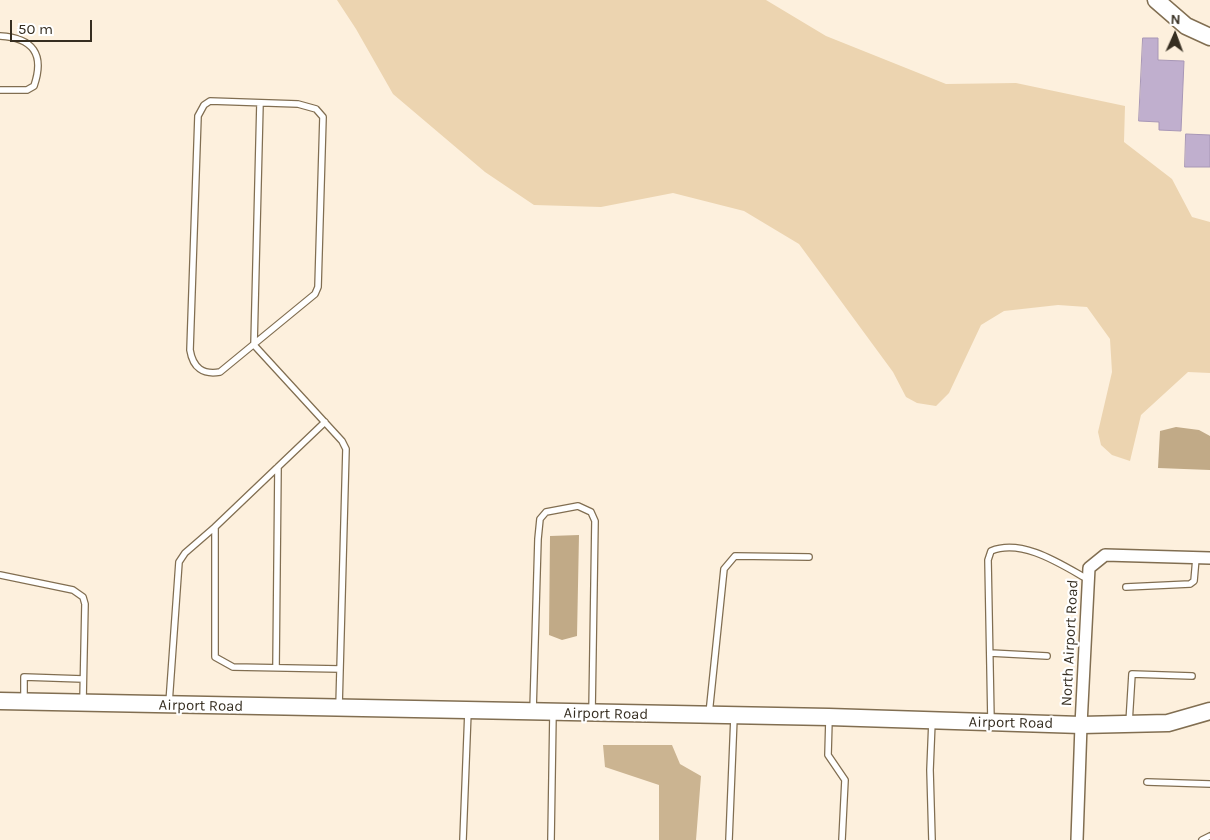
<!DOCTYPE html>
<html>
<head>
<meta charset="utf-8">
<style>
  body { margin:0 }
  #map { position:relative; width:1210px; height:840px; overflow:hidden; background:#fdf0dd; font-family:Karla,sans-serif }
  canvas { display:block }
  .north { position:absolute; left:1150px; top:10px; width:50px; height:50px; -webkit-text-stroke:4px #fff; paint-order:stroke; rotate:2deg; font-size:14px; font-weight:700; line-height:20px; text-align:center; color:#362e21 }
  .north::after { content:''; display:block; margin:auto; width:18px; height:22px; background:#362e21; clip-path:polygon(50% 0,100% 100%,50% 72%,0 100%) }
  .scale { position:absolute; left:10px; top:20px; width:82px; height:22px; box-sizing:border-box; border:2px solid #362e21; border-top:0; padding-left:6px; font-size:15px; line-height:18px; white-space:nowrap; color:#362e21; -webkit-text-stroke:4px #fff; paint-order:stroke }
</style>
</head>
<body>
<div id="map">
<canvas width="1210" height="840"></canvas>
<div class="north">N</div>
<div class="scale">50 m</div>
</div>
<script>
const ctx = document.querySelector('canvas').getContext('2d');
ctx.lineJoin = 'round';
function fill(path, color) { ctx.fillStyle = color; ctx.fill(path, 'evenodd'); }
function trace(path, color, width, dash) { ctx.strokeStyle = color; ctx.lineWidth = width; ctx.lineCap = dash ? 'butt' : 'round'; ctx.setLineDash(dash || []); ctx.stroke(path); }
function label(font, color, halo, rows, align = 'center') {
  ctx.font = font + ' Karla,sans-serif'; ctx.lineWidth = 4.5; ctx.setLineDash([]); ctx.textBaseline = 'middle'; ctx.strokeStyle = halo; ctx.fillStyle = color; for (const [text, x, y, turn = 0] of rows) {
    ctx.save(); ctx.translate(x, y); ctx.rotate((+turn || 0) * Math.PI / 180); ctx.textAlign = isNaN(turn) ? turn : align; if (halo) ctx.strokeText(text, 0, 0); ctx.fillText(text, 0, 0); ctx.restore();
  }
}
fill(new Path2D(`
  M337 0H766L826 36 946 84 1016 83 1125 106 1124 142 1172 179 1192 217 1210 222V373L1188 372 1141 415 1130 461 1112 455 1101 445 1098 432 1112 372 1110 339 1087 307 1058 305 1004 311 981 325 949 393 936 406 917 403 906 397 893 372 799 244 744 211 673 193 601 207 534 205 485 172 393 94 356 29Z`), '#ecd4b0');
fill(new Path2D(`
  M603 745H672L680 764 701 776 696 840H659V785L605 767Z`), '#cbb491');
fill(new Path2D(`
  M1176 427 1199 430 1210 436V470L1158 468 1160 431Z
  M579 535 577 636 562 640 549 635 550 536Z`), '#c1aa87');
const building = new Path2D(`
  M1143 38H1158V60L1184 61 1181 131 1159 130V122L1139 121Z
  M1186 134 1210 135V167H1185Z`);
fill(building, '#c0afce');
trace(building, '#a897b6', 1);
const lane = new Path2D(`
  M0 36C33 38 45 54 34 86L27 90H0
  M210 101 298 104 316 109 323 117 318 287 315 294 220 372C203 375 193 368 190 350L198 116 204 105Z
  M260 103 254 345 342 441 346 449 339 707
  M325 422 215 527V657L233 667 340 669
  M0 575 73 590 83 597 85 604 83 700
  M1126 587 1190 584 1194 581 1196 558
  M990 653 1047 656
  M276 668 278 467
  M24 700V677L83 679
  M169 703 179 562 185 553 215 527
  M533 711 538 539 540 519 546 512 578 506 591 512 595 521 592 712
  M709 714 724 569 735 556 809 557
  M829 719 828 755 845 780 842 840
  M991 721 988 560 991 551C1023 538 1062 565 1089 580
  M1129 723 1132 674 1192 676
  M1147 782 1210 784
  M463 840 468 711
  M551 840 553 713
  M729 840 734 717
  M932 840 930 770 932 721
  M1202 840 1210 836`);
const street = new Path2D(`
  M1077 840 1081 725 1089 568 1105 555 1210 558`);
const secondary = new Path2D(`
  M1156 0 1186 26 1210 37
  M0 701 829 717 1081 725 1168 723 1210 711`);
trace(lane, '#816e51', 8);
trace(street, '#816e51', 14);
trace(secondary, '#816e51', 19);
trace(lane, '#fff', 5.5);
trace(street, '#fff', 11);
trace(secondary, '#fff', 16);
label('15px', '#362e21', '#fff', [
  ["North Airport Road",1070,643,-87],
  ["Airport Road",201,706,1],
  ["Airport Road",606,714,1],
  ["Airport Road",1011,723,1]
]);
</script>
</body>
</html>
